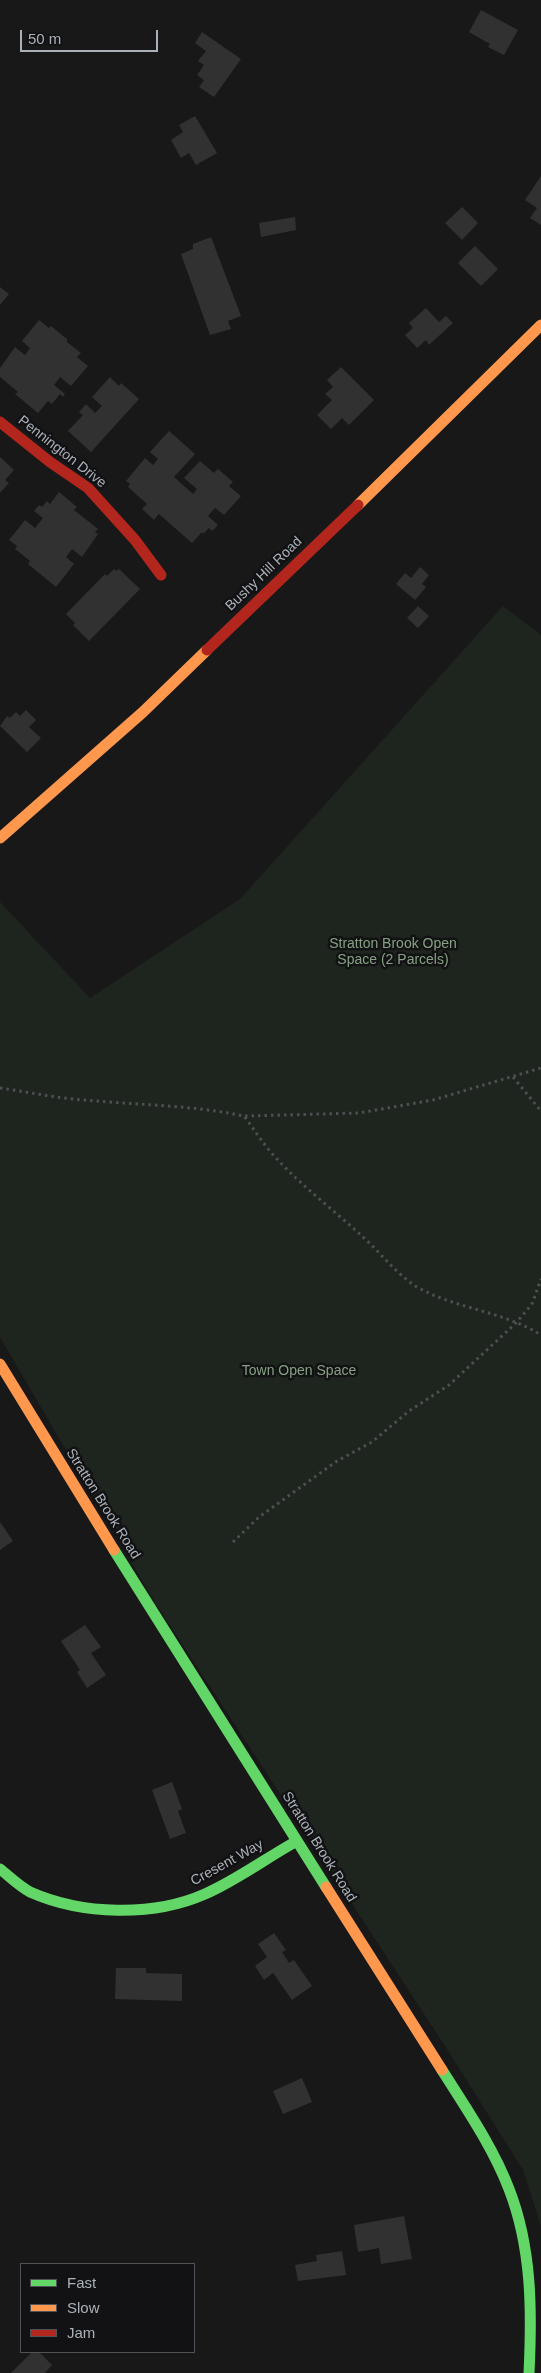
<!DOCTYPE html>
<html>
<head>
<meta charset="utf-8">
<style>
  body { margin:0 }
  #map { position:relative; width:541px; height:2373px; overflow:hidden; background:#181818; font-family:Helvetica,sans-serif }
  canvas { display:block }
  .legend { position:absolute; left:20px; top:2263px; width:175px; height:90px; box-sizing:border-box; background:#121214; border:1px solid #4f5256; margin:0; padding:6px 9px; list-style:none; font-size:15px; color:#aab1b8 }
  .legend li { display:flex; align-items:center; gap:10px; height:25px }
  .legend b { width:25px; border:1px solid #4f5256 }
  .scale { position:absolute; left:20px; top:30px; width:138px; height:22px; box-sizing:border-box; border:2px solid #aab1b8; border-top:0; padding-left:6px; font-size:15px; line-height:18px; white-space:nowrap; color:#aab1b8; -webkit-text-stroke:4px #121214; paint-order:stroke }
</style>
</head>
<body>
<div id="map">
<canvas width="541" height="2373"></canvas>
<ul class="legend">
<li><b style="height:6px;background:#63d668"></b>Fast</li>
<li><b style="height:6px;background:#ff974d"></b>Slow</li>
<li><b style="height:6px;background:#b3261e"></b>Jam</li>
</ul>
<div class="scale">50 m</div>
</div>
<script>
const ctx = document.querySelector('canvas').getContext('2d');
ctx.lineJoin = 'round';
function fill(path, color) { ctx.fillStyle = color; ctx.fill(path, 'evenodd'); }
function trace(path, color, width, dash) { ctx.strokeStyle = color; ctx.lineWidth = width; ctx.lineCap = dash ? 'butt' : 'round'; ctx.setLineDash(dash || []); ctx.stroke(path); }
function label(font, color, halo, rows, align = 'center') {
  ctx.font = font + ' Helvetica,sans-serif'; ctx.lineWidth = 5; ctx.setLineDash([]); ctx.textBaseline = 'middle'; ctx.strokeStyle = halo; ctx.fillStyle = color; for (const [text, x, y, turn = 0] of rows) {
    ctx.save(); ctx.translate(x, y); ctx.rotate((+turn || 0) * Math.PI / 180); ctx.textAlign = isNaN(turn) ? turn : align; if (halo) ctx.strokeText(text, 0, 0); ctx.fillText(text, 0, 0); ctx.restore();
  }
}
fill(new Path2D(`
  M503 606 541 635V2226L523 2170 447 2049 154 1601 0 1337V902L90 998 240 899Z`), '#1e251e');
fill(new Path2D(`
  M481 10 518 30 504 55 488 47 490 44 469 32Z
  M202 32 241 59 214 97 199 87 204 80 197 75 204 65 198 61 206 51 195 43Z
  M195 116 217 153 196 165 189 153 181 158 171 140 183 132 179 125Z
  M541 176V225L530 218 537 208 525 200Z
  M462 207 478 223 462 240 445 223Z
  M295 217 296 230 261 237 259 223Z
  M211 237 241 316 228 321 231 329 210 335 181 254 193 249V244Z
  M475 246 498 269 481 286 458 263Z
  M0 287 9 294 0 305Z
  M426 308 439 322 446 316 453 323 429 345 426 340 417 348 405 335 413 328 409 323Z
  M39 320 49 328 51 326 67 339V342L81 353 77 357 88 366 71 386 60 377 54 385 65 394 63 397 60 394 52 404 48 401 38 413 15 394 18 392 0 377V368L15 347 25 355 30 348 22 341Z
  M341 367 374 400 349 425 342 418 331 429 317 415 332 400 325 394 333 387 327 380Z
  M110 377 119 386 121 383 139 399 91 452 68 431 83 415 79 412 86 404 95 413 102 406 92 397Z
  M169 431 195 454 174 477 193 494 197 489 184 478 200 461 214 473 218 469 233 482 229 486 241 496 224 515 215 508 208 516 218 525 212 531 209 528 203 534 202 532 192 543 159 514 154 520 142 509 147 504 128 487 130 484 126 481 145 458 153 465 158 459 150 452Z
  M0 457 14 470 5 480 9 483 0 493Z
  M59 492 77 507 74 510 98 529 95 532 98 534 82 557 72 549 66 557 74 564 56 587 28 564 30 561 15 549 17 546 9 540 25 520 35 528 43 518 34 511 39 505 42 507 47 501 50 504Z
  M420 567 429 575 422 584 426 587 415 600 396 584 405 573 411 578Z
  M114 569 116 571 119 569 140 589 89 641 73 625 75 623 66 614 105 574 107 576Z
  M418 606 429 616 418 628 407 618Z
  M26 710 36 720 29 727 41 738 27 752 0 726 7 716 10 718 16 712 20 716Z
  M0 1522 13 1541 0 1550Z
  M85 1625 101 1647 91 1653 106 1675 87 1688 77 1672 80 1670 61 1641Z
  M172 1782 182 1809 178 1811 186 1833 170 1839 152 1790Z
  M274 1933 286 1950 282 1952 289 1963 294 1960 312 1986 292 2000 273 1973 264 1980 255 1966 267 1957 258 1944Z
  M116 1968H146V1973L182 1974V2001L115 1999Z
  M302 2078 312 2102 283 2114 273 2091Z
  M404 2216 412 2259 381 2264 379 2248 358 2252 354 2225Z
  M342 2251 346 2275 298 2281 295 2265 317 2261 316 2255Z
  M32 2352H39L52 2365 45 2373H11Z`), '#313132');
trace(new Path2D(`
  M513 1077 541 1111
  M0 1088C28 1092 56 1098 84 1100 137 1105 192 1105 244 1116 253 1128 260 1139 269 1150 297 1183 333 1209 364 1238 382 1254 396 1274 417 1287 456 1309 503 1311 541 1335
  M245 1116 359 1113 433 1100 541 1068
  M233 1542 259 1517 337 1461 372 1442 409 1411 449 1385 516 1323 532 1304 541 1279`), '#4e4f52', 3, [2.5, 4]);
trace(new Path2D(`
  M114 1550 326 1887
  M0 1869C10 1877 19 1886 30 1892 82 1915 153 1917 205 1894 237 1880 266 1858 297 1841
  M442 2070C466 2108 493 2147 509 2189 532 2248 532 2311 529 2373`), '#63d668', 11);
trace(new Path2D(`
  M358 505 541 325
  M0 838 143 712 207 650
  M0 1364 114 1550
  M326 1887 442 2070`), '#ff974d', 11);
trace(new Path2D(`
  M0 422 50 462 88 488 135 540 161 575
  M207 650 358 505`), '#b3261e', 11);
label('14px', '#aab1b8', '#121214', [
  ["Pennington Drive",62,452,38],
  ["Bushy Hill Road",264,574,-44],
  ["Stratton Brook Road",103,1504,58],
  ["Stratton Brook Road",319,1847,58],
  ["Cresent Way",227,1863,-29]
]);
label('14px', '#86a282', '#121214', [
  ["Stratton Brook Open",393,944],
  ["Space (2 Parcels)",393,960],
  ["Town Open Space",299,1371]
]);
</script>
</body>
</html>
